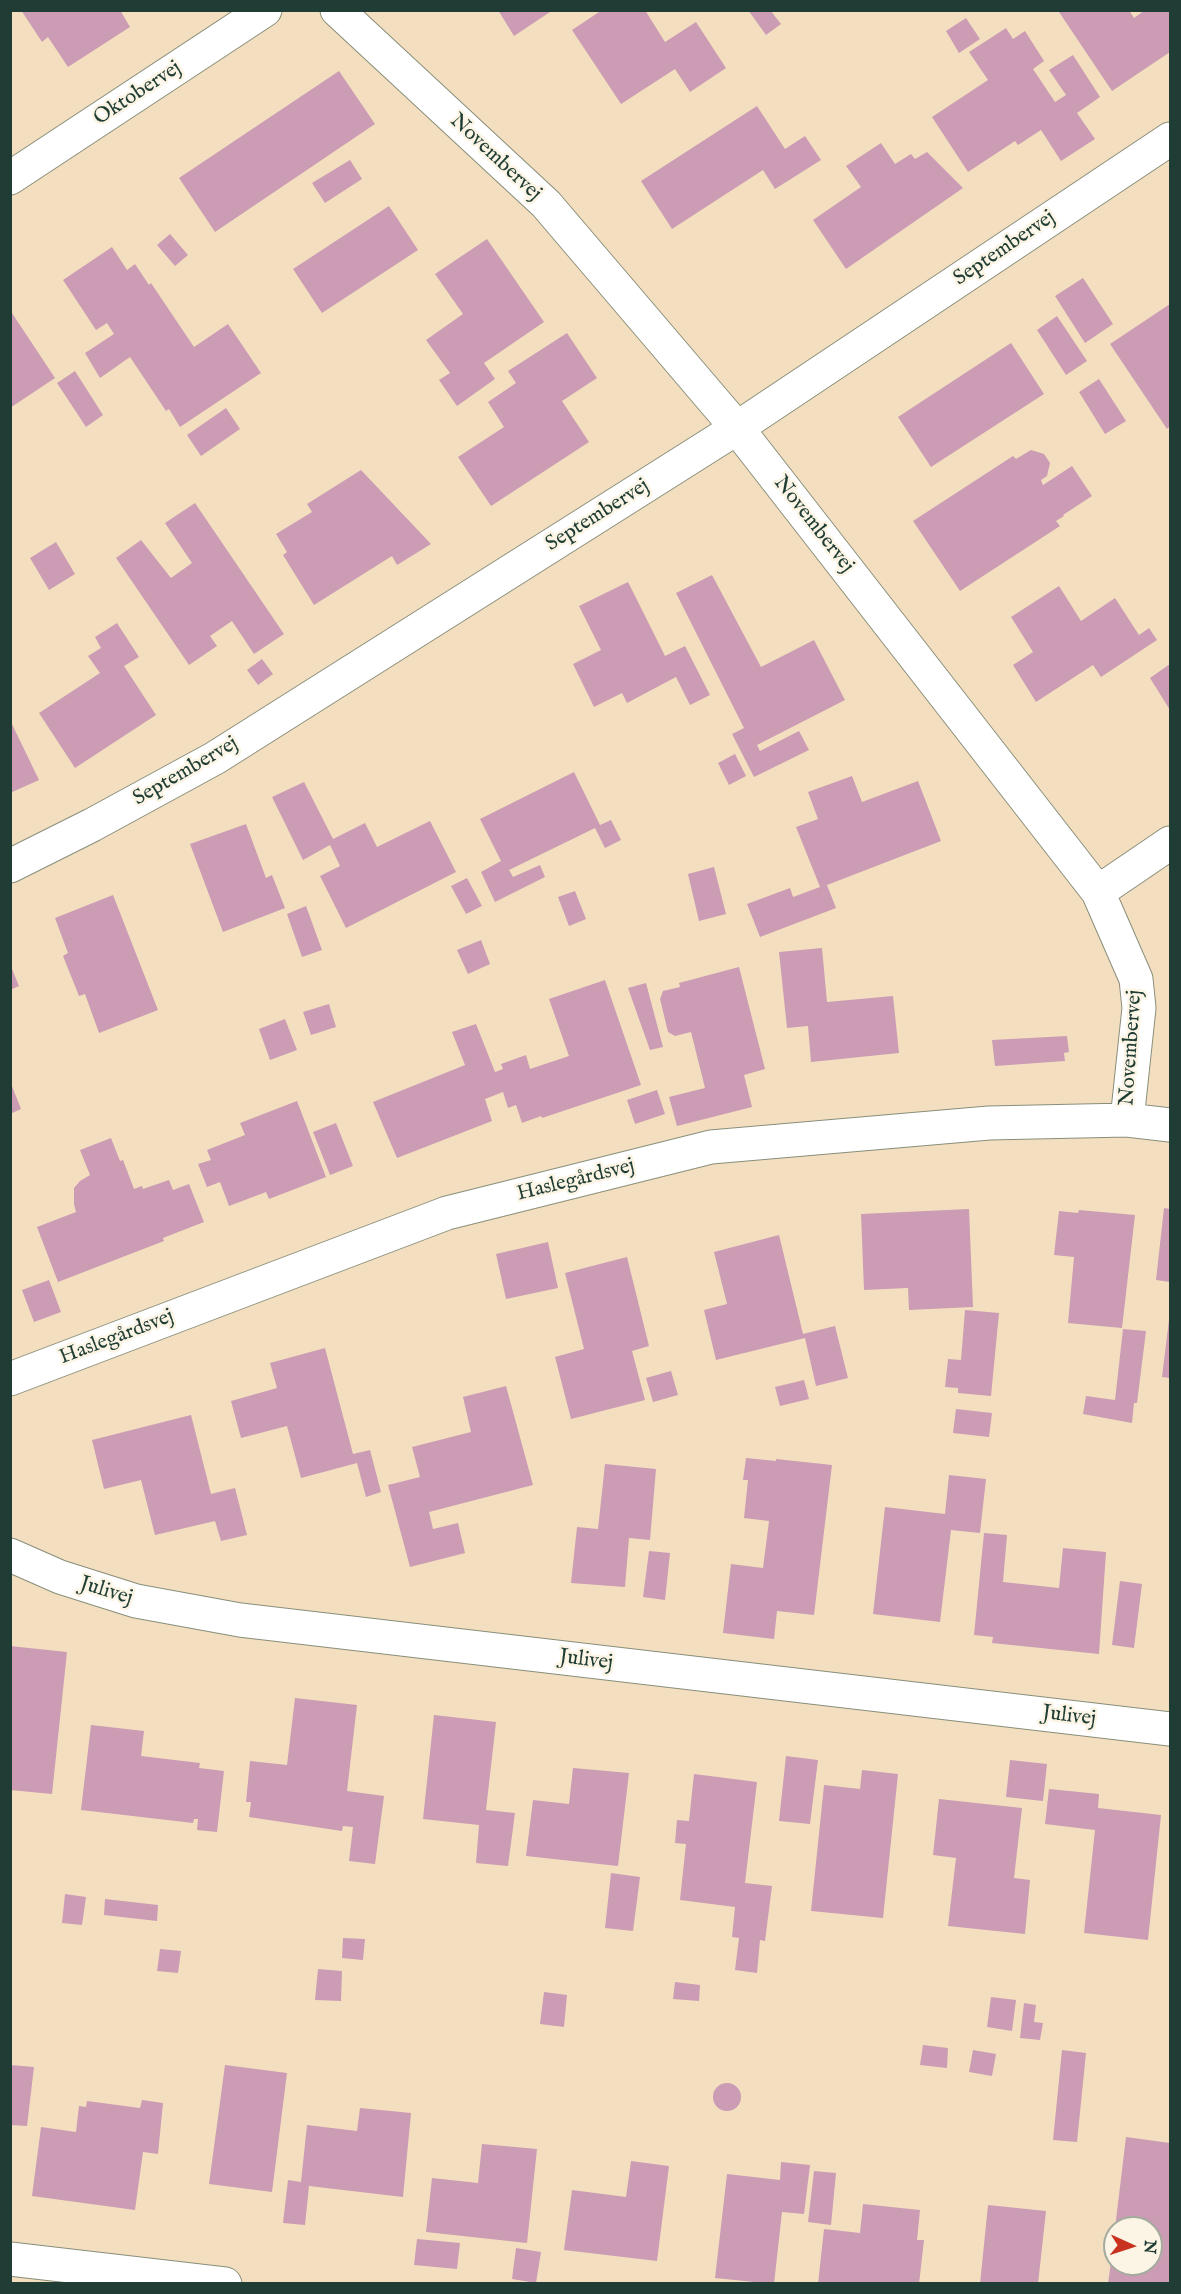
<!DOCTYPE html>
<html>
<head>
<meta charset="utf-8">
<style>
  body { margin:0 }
  #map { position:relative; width:1181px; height:2294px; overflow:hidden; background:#f3dfc0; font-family:"IM FELL English",serif }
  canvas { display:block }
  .frame { position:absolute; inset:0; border:12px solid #1f3d34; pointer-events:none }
  .north { position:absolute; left:1103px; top:2216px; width:60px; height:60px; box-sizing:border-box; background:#fcf5e5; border:2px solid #a4ab9e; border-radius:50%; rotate:93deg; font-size:16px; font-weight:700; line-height:24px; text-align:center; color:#1f3d34 }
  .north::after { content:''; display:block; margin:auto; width:21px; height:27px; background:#c8321e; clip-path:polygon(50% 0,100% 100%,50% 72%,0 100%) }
</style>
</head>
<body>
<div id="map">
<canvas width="1181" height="2294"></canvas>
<div class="frame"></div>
<div class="north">N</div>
</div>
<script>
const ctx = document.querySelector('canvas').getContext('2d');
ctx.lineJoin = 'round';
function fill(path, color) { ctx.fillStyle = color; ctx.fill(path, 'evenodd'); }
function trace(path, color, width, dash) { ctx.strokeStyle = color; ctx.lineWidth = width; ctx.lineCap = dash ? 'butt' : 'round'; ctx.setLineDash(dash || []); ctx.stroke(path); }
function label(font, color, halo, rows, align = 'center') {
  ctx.font = font + ' "IM FELL English",serif'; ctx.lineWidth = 5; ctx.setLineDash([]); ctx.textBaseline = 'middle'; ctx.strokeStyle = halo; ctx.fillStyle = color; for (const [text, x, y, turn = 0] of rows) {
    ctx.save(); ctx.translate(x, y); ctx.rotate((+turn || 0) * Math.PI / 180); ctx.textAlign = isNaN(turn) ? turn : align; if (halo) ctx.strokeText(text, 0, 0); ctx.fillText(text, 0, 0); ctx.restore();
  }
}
fill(new Path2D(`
  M21 10H120L130 27 68 67 48 37 42 42Z
  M498 10H553L514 36Z
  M602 10H645L665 42 696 22 726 68 690 92 675 69 621 104 572 30Z
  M748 10H770L781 24 766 35Z
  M1062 10H1129L1134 18 1145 10H1170V52L1112 91 1059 12Z
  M966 18 980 39 959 53 946 31Z
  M1006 28 1013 39 1025 31 1044 61 1033 69 1055 102 1066 95 1049 70 1073 55 1100 97 1077 113 1095 139 1061 161 1041 130 1018 145 1015 141 968 172 932 117 988 80 969 52Z
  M339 71 375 124 215 232 179 178Z
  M757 106 785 149 805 136 821 160 775 189 763 170 672 229 641 181Z
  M881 143 895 164 911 154 915 159 927 152 963 188 846 269 813 220 861 187 846 166Z
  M350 160 362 179 325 203 312 183Z
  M389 206 418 250 322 313 293 269Z
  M170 234 188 255 175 266 157 245Z
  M487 239 544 322 484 363 495 379 457 406 439 380 450 373 426 340 463 314 435 274Z
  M112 247 127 270 135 264 149 285 151 283 194 347 228 324 261 373 180 427 169 409 166 411 130 357 100 378 85 353 114 334 107 323 96 330 63 280Z
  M1083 278 1113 324 1085 343 1055 296Z
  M1170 304V426L1167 429 1110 344Z
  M10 310 55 378 10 408Z
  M1057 316 1087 361 1066 375 1037 330Z
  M567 333 597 378 562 401 589 442 491 506 458 457 504 427 488 402 516 383 508 371Z
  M1011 343 1044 394 931 467 898 417Z
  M75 371 103 415 86 427 57 383Z
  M1099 379 1126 421 1105 434 1079 392Z
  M226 408 240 429 201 456 187 435Z
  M1031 450 1044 454 1050 463 1047 476 1041 480 1043 485 1072 466 1092 496 1063 515 1064 516 1056 521 1060 526 960 591 913 521 1013 456 1016 459Z
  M361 470 431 544 397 565 392 556 314 605 283 555 287 552 276 534 312 512 307 504Z
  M195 503 284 634 254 654 232 621 210 636 217 646 189 665 116 558 141 540 171 578 192 563 165 523Z
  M56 542 75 574 49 590 30 558Z
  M712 575 761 667 814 640 845 700 757 745 760 751 799 731 809 750 754 777 732 734 744 728 676 593Z
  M628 582 665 656 685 646 710 695 690 705 676 677 627 703 622 693 594 707 573 664 601 650 579 606Z
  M1059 586 1081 621 1115 598 1139 635 1149 628 1157 640 1101 677 1093 665 1036 702 1013 665 1033 652 1011 617Z
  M117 623 139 657 124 666 156 715 75 768 39 713 100 673 88 656 101 648 95 637Z
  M262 659 273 674 258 685 247 670Z
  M1170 664V710L1150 678Z
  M10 720 39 780 10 793Z
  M735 754 746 776 729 785 718 763Z
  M574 772 600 825 611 820 621 840 605 848 595 828 509 870 513 877 540 865 545 877 495 902 481 872 501 861 480 819Z
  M852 776 862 802 918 781 941 841 827 885 836 908 760 937 747 904 790 888 793 897 820 887 796 827 818 819 808 792Z
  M304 782 333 839 365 823 377 847 430 821 456 872 346 928 320 876 340 866 330 845 303 860 272 797Z
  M246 824 266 878 272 875 285 908 223 932 190 844Z
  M714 867 726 914 699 921 688 874Z
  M467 878 482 906 466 914 451 886Z
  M575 891 586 919 569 926 558 897Z
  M113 895 158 1010 99 1033 85 994 79 996 63 956 68 953 55 918Z
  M306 906 322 950 302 957 287 914Z
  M481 940 490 964 468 974 457 950Z
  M822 948 827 1002 893 996 899 1053 811 1062 808 1026 787 1028 779 952Z
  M10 964 19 986 10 990Z
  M739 967 765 1069 744 1075 752 1107 677 1126 669 1097 705 1088 691 1032 675 1036 668 1032 660 999 663 991 680 987 679 983Z
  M605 980 641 1085 542 1118 541 1116 522 1123 516 1105 508 1108 503 1092 485 1099 492 1121 397 1158 373 1102 465 1065 452 1032 476 1024 495 1072 503 1069 501 1064 526 1055 530 1069 569 1056 549 999Z
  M646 983 663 1047 650 1050 628 988Z
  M329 1004 336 1027 311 1035 303 1012Z
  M285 1019 297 1050 270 1060 259 1029Z
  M1067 1036 1069 1052 1064 1053 1065 1061 995 1066 992 1040Z
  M10 1081 21 1109 10 1114Z
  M657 1090 665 1114 635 1124 627 1100Z
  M297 1101 326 1177 269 1199 266 1192 229 1206 220 1182 207 1187 198 1164 211 1160 207 1150 245 1135 240 1123Z
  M336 1123 353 1166 330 1175 313 1132Z
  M111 1138 120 1161 123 1160 134 1189 142 1186 143 1189 169 1180 173 1190 189 1184 204 1222 163 1238 164 1241 58 1282 37 1227 76 1212 74 1204V1188L80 1181 90 1175 80 1150Z
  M1164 1208 1170 1209V1282L1156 1280Z
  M969 1209 973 1307 909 1310 908 1288 864 1290 861 1214Z
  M1079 1210 1135 1215 1122 1328 1068 1323 1074 1257 1054 1255 1059 1211 1078 1213Z
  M779 1235 803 1334 835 1326 848 1378 816 1386 805 1338 716 1360 704 1310 727 1304 714 1252Z
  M548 1242 558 1288 506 1299 496 1254Z
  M627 1257 649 1346 632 1351 645 1400 571 1419 555 1357 584 1349 565 1273Z
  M49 1280 61 1312 34 1322 22 1290Z
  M965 1310 999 1313 991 1396 958 1393V1388L945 1387 948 1359 961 1360Z
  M1169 1320H1170V1378L1162 1377Z
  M1123 1329 1146 1331 1137 1403H1134L1132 1423 1083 1414 1086 1396 1115 1400Z
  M325 1348 353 1454 370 1450 381 1492 366 1497 357 1463 301 1478 287 1426 241 1438 231 1401 277 1388 270 1363Z
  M671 1371 678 1395 653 1402 646 1378Z
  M804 1380 809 1399 780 1406 775 1387Z
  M506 1386 533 1485 429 1512 433 1529 458 1523 465 1553 410 1567 388 1485 420 1477 412 1447 471 1432 463 1397Z
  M956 1409 992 1413 989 1437 953 1433Z
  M191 1415 211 1494 235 1488 247 1535 221 1541 215 1521 155 1535 141 1480 104 1489 92 1440Z
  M746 1458 776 1461V1459L832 1465 814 1615 777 1611 774 1639 723 1633 731 1564 763 1568 769 1521 744 1518 748 1480H743Z
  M605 1464 656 1469 650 1540 629 1538 625 1587 571 1583 577 1527 598 1529Z
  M949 1475 986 1479 980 1533 951 1530 940 1622 873 1614 885 1507 945 1514Z
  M984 1533 1007 1535 1003 1582 1059 1588 1063 1548 1106 1552 1099 1654 992 1643 993 1637 974 1635Z
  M649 1551 670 1553 665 1600 643 1597Z
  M1120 1581 1142 1584 1134 1648 1112 1645Z
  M10 1646 67 1652 52 1794 10 1790Z
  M295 1698 357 1705 347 1791 384 1796 375 1864 349 1861 353 1827 343 1826 342 1831 249 1817 251 1802H246L250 1761 287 1765Z
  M434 1715 496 1722 486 1810 515 1813 508 1866 476 1863 479 1825 423 1819Z
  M91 1725 144 1731 141 1756 200 1763 199 1768 224 1771 217 1832 197 1830 198 1819H194L193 1823 81 1810Z
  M786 1756 818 1760 810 1824 779 1821Z
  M1010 1760 1047 1764 1043 1801 1006 1797Z
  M573 1768 629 1773 618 1866 526 1856 533 1800 569 1804Z
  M862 1770 898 1774 883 1918 811 1911 824 1785 860 1789Z
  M694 1774 757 1782 745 1883 772 1886 765 1941 760 1940 757 1973 735 1970 739 1938 732 1937 735 1907 680 1900 686 1844 675 1843 677 1820 689 1821Z
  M1049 1789 1099 1794 1098 1808 1161 1815 1148 1940 1084 1933 1095 1830 1045 1824Z
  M939 1799 1022 1808 1014 1878 1030 1880 1025 1934 948 1926 956 1858 933 1855Z
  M611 1873 640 1877 633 1931 605 1928Z
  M65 1894 86 1897 82 1925 62 1923Z
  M105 1899 158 1905 157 1921 104 1915Z
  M343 1938 365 1939 363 1960 342 1958Z
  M160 1949 181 1951 178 1973 157 1971Z
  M318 1969 342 1971 341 2001 315 2000Z
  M675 1982 700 1985 699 2001 673 1999Z
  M544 1992 567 1995 564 2027 540 2024Z
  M991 1997 1016 2000 1012 2031 987 2027Z
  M1024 2003 1036 2005 1034 2022 1043 2023 1040 2040 1020 2038Z
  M923 2045 948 2048 947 2068 920 2065Z
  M973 2050 996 2054 992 2076 969 2072Z
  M1062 2050 1086 2053 1077 2142 1053 2140Z
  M10 2065 34 2067 27 2126 10 2125Z
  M225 2065 287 2073 272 2192 209 2184Z
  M713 2097a14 14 0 1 1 28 0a14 14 0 1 1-28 0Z
  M142 2100 163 2103 158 2154 143 2152 135 2210 32 2196 41 2127 76 2132 79 2106 86 2107 87 2101 140 2108Z
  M360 2108 411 2113 403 2197 309 2186 305 2225 283 2223 288 2180 301 2182 307 2125 357 2131Z
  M1126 2137 1170 2143V2284H1108L1114 2239 1115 2264H1151V2228H1115Z
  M482 2144 537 2149 527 2243 426 2232 432 2178 478 2183Z
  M631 2161 669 2166 657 2261 564 2250 572 2190 626 2197Z
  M781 2162 810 2165 804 2214 782 2212 774 2284 715 2278 727 2174 780 2180Z
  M814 2171 836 2173 831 2225 808 2222Z
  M863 2204 920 2210 917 2240H924L919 2284H818L824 2229 860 2233Z
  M988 2205 1046 2211 1038 2284H980Z
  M417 2239 460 2243 457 2269 414 2265Z
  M516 2248 541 2252 536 2283 512 2279Z`), '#cb9cb3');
const minor = new Path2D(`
  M337 10 546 204 737 428 1098 892 1136 979 1139 1008 1127 1120
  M10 178 265 10
  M10 866 92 825 215 758 737 428 1170 139
  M1098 892 1170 843
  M10 1379 447 1213 711 1147 989 1123 1127 1120 1170 1125
  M10 1555 60 1577 136 1601 240 1620 1170 1729
  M10 2259 225 2284`);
trace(minor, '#898e7a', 35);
trace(minor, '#fff', 33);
label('21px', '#1f3d34', '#fcf5e5', [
  ["Oktobervej",138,94,-33],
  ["Novembervej",495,158,43],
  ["Septembervej",1005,249,-34],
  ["Septembervej",598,516,-32],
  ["Novembervej",813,525,52],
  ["Septembervej",186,772,-30],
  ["Novembervej",1132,1048,-86],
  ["Haslegårdsvej",576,1181,-14],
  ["Haslegårdsvej",117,1338,-21],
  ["Julivej",106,1592,17],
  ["Julivej",586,1661,7],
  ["Julivej",1069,1717,7]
]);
</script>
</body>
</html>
